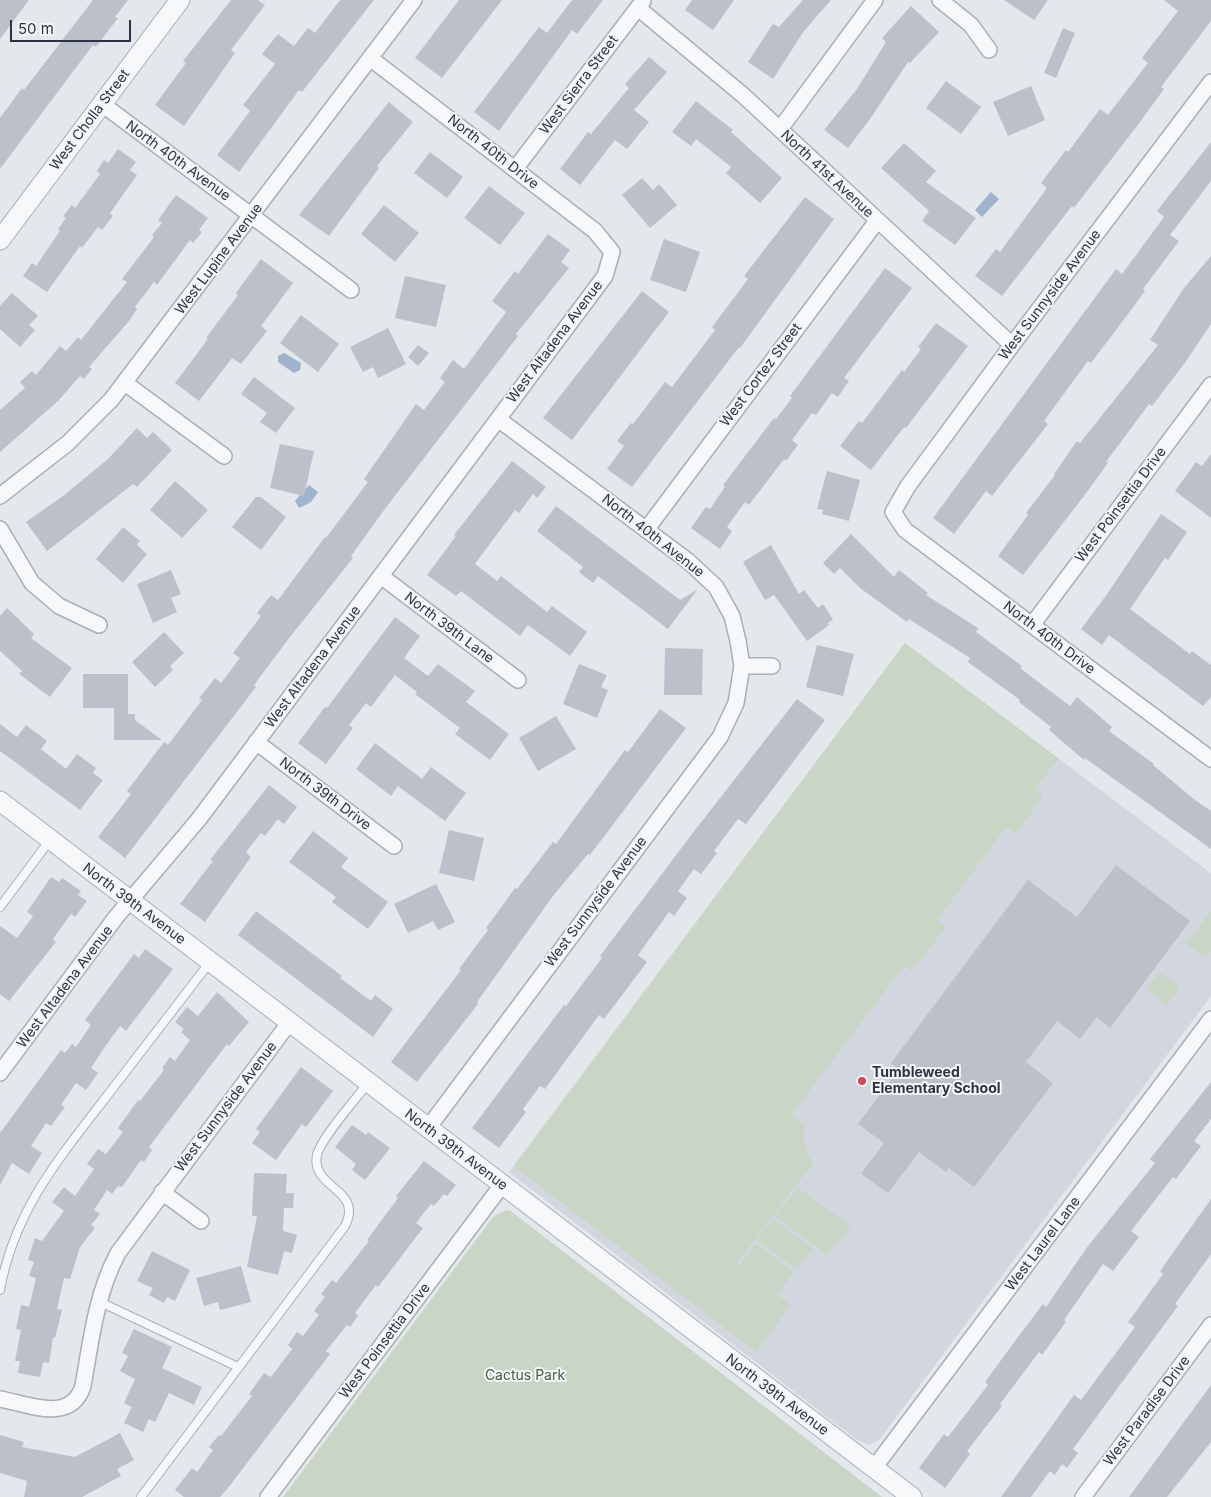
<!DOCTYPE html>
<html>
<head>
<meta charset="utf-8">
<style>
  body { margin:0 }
  #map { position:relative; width:1211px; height:1497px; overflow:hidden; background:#e4e7ec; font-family:Inter,sans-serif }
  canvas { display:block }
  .scale { position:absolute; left:10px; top:20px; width:121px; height:22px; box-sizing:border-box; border:2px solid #2b3445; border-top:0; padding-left:6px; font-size:15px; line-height:18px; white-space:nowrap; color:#2b3445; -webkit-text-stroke:4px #f4f6f9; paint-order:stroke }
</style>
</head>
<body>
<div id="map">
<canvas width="1211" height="1497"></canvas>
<div class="scale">50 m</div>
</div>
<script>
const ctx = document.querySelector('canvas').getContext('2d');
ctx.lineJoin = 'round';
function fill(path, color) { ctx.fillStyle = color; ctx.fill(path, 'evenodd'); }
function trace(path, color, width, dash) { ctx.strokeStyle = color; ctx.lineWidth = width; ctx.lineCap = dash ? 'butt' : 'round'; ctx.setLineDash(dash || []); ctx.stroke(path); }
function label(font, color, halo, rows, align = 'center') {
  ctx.font = font + ' Inter,sans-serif'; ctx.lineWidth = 4; ctx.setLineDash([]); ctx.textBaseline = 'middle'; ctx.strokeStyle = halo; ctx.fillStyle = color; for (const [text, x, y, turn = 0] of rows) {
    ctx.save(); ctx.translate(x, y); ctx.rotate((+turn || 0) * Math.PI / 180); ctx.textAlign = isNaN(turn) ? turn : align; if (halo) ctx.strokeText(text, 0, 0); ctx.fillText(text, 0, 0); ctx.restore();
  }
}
fill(new Path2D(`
  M905 643 1211 873V996L879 1440 869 1445 857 1440 509 1172Z`), '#d2d6de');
fill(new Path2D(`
  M905 643 1058 758 1035 790 1043 796 1016 834 1006 827 937 920 946 927 912 971 904 966 791 1115 805 1125C803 1141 804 1149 813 1163L737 1263 791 1305 756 1352 514 1166Z
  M1211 911V951L1205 958 1186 944Z
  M1159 972 1180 987 1167 1005 1146 989Z
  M798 1188 851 1226 827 1255 775 1216Z
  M507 1210 512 1212 882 1497H283L494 1216Z
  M773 1219 813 1249 796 1269 757 1240Z
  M756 1243 794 1272 778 1293 740 1264Z`), '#c9d6c5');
fill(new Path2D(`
  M991 192 999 199 982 217 975 210Z
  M284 353 301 363 300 370 294 373 278 362V356Z
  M309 485 318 492 311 502 299 508 295 501Z`), '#9fb4cc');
fill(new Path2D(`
  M0 0H29L0 39Z
  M93 0H128L115 17 118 18 96 47 93 45 0 169V118L22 88 24 90Z
  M231 0H258L265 5 231 50 235 53 184 126 155 105 186 63 183 61Z
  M340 0H374L302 92 299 90 239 172 217 155 250 111 243 105 275 64 262 54 278 34 294 46 308 28 315 33Z
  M459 0H502L442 78 415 58Z
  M572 0H603L577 34 572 30 499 131 474 112 539 27 547 33Z
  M692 0H734L713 30 685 10Z
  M803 0H831L804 31 773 79 748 62 773 24 779 27Z
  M1004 0H1048L1034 20Z
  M1164 0H1211V21L1161 87 1164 89 1140 122 1074 208 1072 206 1002 296 975 276 996 249 1000 252 1047 188 1041 183 1066 150 1068 152 1100 109 1108 115 1148 63 1142 58 1178 11Z
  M911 6 939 32 910 63 908 62 870 119 848 148 824 130 857 89 886 42 882 38Z
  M1063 28 1075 33 1056 78 1044 73Z
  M649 57 667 72 634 110 649 122 627 149 615 140 580 185 560 169 588 132 591 134 629 88 625 84Z
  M946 81 981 107 961 134 926 108Z
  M1031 86 1045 120 1008 136 993 102Z
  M696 101 733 130 731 132 782 178 760 203 726 173 731 167 696 139 691 146 672 132Z
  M389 102 413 122 377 166 379 168 329 236 299 215Z
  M1211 142V181L1170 235 1179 241 1143 289 1145 291 1125 318 1091 363 1088 361 1044 421 1048 424 992 496 986 491 954 534 933 518 1116 269 1122 274 1164 217 1157 211Z
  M904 143 936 171 926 182 976 218 955 245 922 221 929 211 881 168Z
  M118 149 136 162 130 170 137 175 110 213 113 216 102 230 98 227 82 248 80 246 47 292 23 276 32 263 36 266 60 231 58 229 66 218 63 216 72 205 75 208 100 174 97 171 104 160 108 163Z
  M430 152 463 177 447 198 414 173Z
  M642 178 653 190 659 184 677 205 650 228 622 195Z
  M489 186 525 213 500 245 464 218Z
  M176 195 208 218 199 230 202 232 193 243 190 240 157 285 154 282 135 307 137 309 129 321 89 367 92 369 84 379 80 376 58 401 0 452V410L25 388 20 382 32 371 36 375 60 346 66 351 78 337 81 340 127 282 122 279 154 237 152 235 162 223 158 220Z
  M805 197 834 219 740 348 739 347 632 487 607 469 624 446 617 441 631 423 633 424 665 382 672 387 715 330 712 327 748 279 744 276Z
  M384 205 419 233 395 262 361 234Z
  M548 234 570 250 561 262 569 268 516 334 518 336 384 510 351 556 353 558 290 637 254 685 256 687 125 858 98 837 131 794 127 791 164 742 168 745 202 700 199 698 215 678 221 683 240 658 233 653 261 616 257 613 271 595 278 600 325 537 326 538 368 482 364 479 416 404 424 410 445 382 440 378 453 360 464 369 506 312 492 301 515 271 518 274Z
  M664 239 700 252 686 292 650 280Z
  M1211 256V324L1184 364 1152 406 1149 404 1106 462 1108 463 1084 496 1023 575 998 556 1028 515 1026 513 1055 475 1054 474 1077 441 1080 443 1158 345 1150 340 1184 288Z
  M261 259 293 283 261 326 267 331 241 364 232 358 199 401 175 383 208 339 206 338 238 295 236 293Z
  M885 268 912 288 844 378 849 381 838 397 832 393 816 415 812 413 792 440 798 445 786 461 784 459 749 505 745 502 727 527 732 531 720 549 691 528 706 507 710 509 725 487 723 485 774 418 776 419 792 398 790 396Z
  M405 276 446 285 436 327 395 318Z
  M642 291 669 312 572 440 543 418Z
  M12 293 38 316 29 325 35 330 20 347 0 329V306Z
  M301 315 339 344 318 372 280 343Z
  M936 323 968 346 906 428 904 427 871 470 840 446 859 421 862 423 902 370 904 372 921 349 918 347Z
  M388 328 406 364 378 378 373 367 363 372 350 347Z
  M418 345 429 353 418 366 408 357Z
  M254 377 295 408 276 433 260 422 267 413 241 394Z
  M137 428 147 438 153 432 172 450 137 487 133 484 47 551 26 522 63 496 108 459Z
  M280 444 314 451 304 496 270 488Z
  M1211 454V518L1175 491 1196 462 1202 466Z
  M512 461 546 487 537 498 533 494 519 513 515 510 475 564 497 581 501 576 547 612 552 606 587 632 570 656 528 625 520 636 461 591 456 596 427 575 456 536 454 535Z
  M827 471 860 480 849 521 822 514 823 510 817 509Z
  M175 481 208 510 182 538 150 510Z
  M256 497H261L286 517 261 550 232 527Z
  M556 506 680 600 697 590 668 629 598 576 593 583 579 572 583 567 537 531Z
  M1161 514 1187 532 1168 560 1165 558 1130 609 1190 654 1192 651 1211 665V697L1203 706 1109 635 1102 645 1081 629 1105 597Z
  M123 527 140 541 137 545 147 554 123 583 96 559Z
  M851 534 894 577 899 570 928 593 926 595 978 628 976 632 1022 666 1020 668 1070 706 1077 697 1112 727 1109 731 1154 764 1153 765 1195 800 1211 811V849L1085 758 1084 760 1049 730 1051 727 1019 702 1020 700 968 662 970 658 909 619 907 622 860 588 840 568 834 574 823 563Z
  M771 545 799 594 804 590 818 608 823 604 833 619 828 623 829 625 807 641 774 595 765 600 743 562Z
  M171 570 181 594 171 598 177 612 153 623 137 584Z
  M7 608 34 634 31 638 72 668 50 697 19 674 22 671 0 651V616Z
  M395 617 420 636 404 658 428 676 438 664 475 691 466 702 509 734 490 760 455 734 460 728 415 694 417 692 395 675 371 707 366 703 349 725 353 728 326 764 298 743 325 707 327 708Z
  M164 632 184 653 170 666 173 670 155 687 132 662Z
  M817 645 854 654 843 696 806 687Z
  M665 648 703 649 702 695H664Z
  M579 664 607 675 601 687 608 690 597 718 563 704Z
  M83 674H128V714H135V720L162 740H114V708H83Z
  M797 699 825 720 746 824 738 819 714 851 717 853 701 874 694 869 678 891 687 898 674 916 669 912 638 955 647 962 604 1019 599 1015 545 1089 540 1086 523 1109 526 1112 499 1148 472 1128 564 1005 566 1006 602 958 600 956 692 834Z
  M660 709 686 728 590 855 588 854 553 896 477 1002 478 1004 417 1082 391 1062 461 970 459 969 488 930 486 928 515 888 517 889 553 842 556 844 625 750 628 752Z
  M556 716 576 749 538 771 519 738Z
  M0 724 17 737 26 725 47 741 41 749 66 769 77 754 96 768 93 773 103 780 80 810 0 751Z
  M375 743 422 779 431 767 466 793 445 821 398 786 391 796 356 769Z
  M269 785 297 807 284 824 278 819 265 836 261 833 246 852 251 857 205 922 180 904 213 861 210 860Z
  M449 830 484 838 474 881 439 873Z
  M313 831 348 858 341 867 388 902 368 929 332 902 336 897 289 862Z
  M1116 865 1190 921 1110 1028 1097 1017 1080 1039 1057 1021 1026 1062 1053 1083 974 1187 949 1168 946 1172 919 1152 888 1193 861 1174 884 1143 858 1124 899 1069 891 1063 1028 880 1077 917Z
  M51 877 59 882 62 878 81 891 78 895 87 901 75 917 71 914 53 939 56 942 9 1001 0 994V926L17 938 33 916 27 912Z
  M436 884 455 922 438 930 433 921 408 933 394 904Z
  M256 911 342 976 340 978 371 1001 375 995 393 1009 373 1037 238 935Z
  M145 949 173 969 126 1031 120 1026 104 1048 91 1068 98 1073 86 1090 76 1083 61 1105 65 1107 51 1126 46 1123 31 1146 42 1153 29 1174 12 1163 0 1185V1133L61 1050 65 1053 72 1044 76 1047 91 1025 85 1020 134 954 139 958Z
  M217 992 249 1022 229 1046 227 1044 149 1147 152 1150 144 1162 141 1160 122 1187 118 1186 112 1194 107 1190 94 1210 100 1214 91 1225 95 1228 80 1247 70 1279 64 1278 57 1309 62 1310 55 1338H53L49 1363 43 1362 40 1377 18 1373 20 1361H15L21 1330 16 1329 21 1305 29 1307 36 1278 29 1276 34 1262 28 1260 35 1238 42 1241 64 1211 52 1202 64 1187 75 1196 94 1169 87 1164 98 1149 106 1154 123 1132 118 1128 138 1100 140 1101 164 1070 162 1068 170 1057 175 1061 190 1040 181 1032 184 1029 175 1022 187 1007 198 1016Z
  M301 1067 333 1091 306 1127 302 1124 276 1160 252 1143 260 1132 256 1129Z
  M1211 1082V1119L1194 1141 1201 1146 1176 1179 1173 1177 1131 1231 1139 1237 1113 1271 1103 1264 1064 1320 1066 1322 1042 1355 1039 1352 1000 1404 1002 1406 967 1451 970 1454 945 1488 919 1468 944 1434 948 1437 988 1385 985 1382 1018 1337 1043 1304 1046 1307 1088 1246 1155 1163 1150 1159Z
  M352 1125 366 1135 368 1132 390 1148 365 1180 352 1170 356 1164 335 1147Z
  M424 1161 456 1185 447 1196 444 1194 434 1206 431 1204 416 1223 423 1228 378 1287 376 1285 355 1313 358 1316 350 1327 347 1325 326 1351 330 1354 228 1488 220 1497H184L175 1490 192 1468 197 1472 213 1450 209 1447 219 1435 221 1436 252 1396 249 1394 264 1373 271 1377 292 1349 288 1345 297 1332 303 1336 319 1315 314 1311 325 1297 321 1294 332 1280 336 1283 369 1241 367 1240 398 1198 396 1196Z
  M254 1173 287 1174 286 1193H294L293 1208H284L283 1231 297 1235 292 1253 284 1251 278 1275 247 1267 257 1216H252Z
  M1211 1199V1254L1175 1304 1178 1306 1073 1449 1078 1453 1067 1468 1062 1464 1055 1475 1050 1471 1031 1497H1001L1074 1395 1081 1400 1135 1327 1128 1322 1163 1274 1160 1271Z
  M152 1251 190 1270 175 1301 167 1297 164 1303 149 1295 153 1288 137 1281Z
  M241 1266 251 1302 220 1310 218 1302 204 1306 196 1278Z
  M134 1329 172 1347 162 1368 202 1387 194 1405 169 1393 155 1422 149 1419 143 1432 124 1423 132 1407 124 1403 135 1379 120 1371 128 1356 122 1353Z
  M1211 1385V1442L1167 1497H1129Z
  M120 1433 134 1460 117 1469 121 1476 82 1497H24L27 1481 0 1473V1435L24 1442 22 1447 75 1457Z`), '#bbc0ca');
const service = new Path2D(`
  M0 907 50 840
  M0 1290C15 1208 61 1156 110 1092 143 1049 177 1005 210 962
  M98 1301 238 1367
  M141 1497 345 1226C364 1188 310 1189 317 1155 321 1138 356 1099 368 1083`);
const minor = new Path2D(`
  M940 0 971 25 989 50
  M638 8 744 96 1012 345
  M1211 82 1012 345 908 486 893 512 905 530 1211 759
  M102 104 351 290
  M780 129 875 0
  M515 169 643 1
  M125 383 224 456
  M0 496 68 443 111 400 414 0
  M0 529 32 583 59 606 99 625
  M646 530 877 221
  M381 576 518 680
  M1032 625 1211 385
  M742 666H772
  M256 742 394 846
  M0 1073 116 917 199 819 605 276 612 252 595 231 370 58
  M428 1128 720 737 736 703 742 666 738 641 732 616 716 587 688 561 498 419
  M162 1192 201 1221
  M0 1399C28 1404 71 1424 83 1386 91 1341 96 1294 118 1253L289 1023
  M874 1468 1211 1019
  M268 1497 502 1185
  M1083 1497 1211 1325`);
const tertiary = new Path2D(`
  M0 240 180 0
  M0 801 912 1497`);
trace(service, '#a9aeb7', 10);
trace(minor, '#a9aeb7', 18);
trace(tertiary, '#a9aeb7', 21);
trace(service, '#f7f8fa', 8);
trace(minor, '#f7f8fa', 15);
trace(tertiary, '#f7f8fa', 19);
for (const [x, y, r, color] of [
  [862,1081,5,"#d1495b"]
]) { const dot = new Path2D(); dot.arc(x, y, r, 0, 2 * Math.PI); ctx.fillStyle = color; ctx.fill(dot); trace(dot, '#f4f6f9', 2); }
label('14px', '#2b3445', '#f4f6f9', [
  ["West Sierra Street",579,85,-53],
  ["West Cholla Street",90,120,-53],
  ["North 40th Drive",493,152,38],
  ["North 40th Avenue",178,161,36],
  ["North 41st Avenue",827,174,43],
  ["West Lupine Avenue",219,259,-53],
  ["West Sunnyside Avenue",1050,295,-53],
  ["West Altadena Avenue",555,342,-53],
  ["West Cortez Street",761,375,-53],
  ["West Poinsettia Drive",1121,505,-53],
  ["North 40th Avenue",653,536,38],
  ["North 39th Lane",449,628,37],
  ["North 40th Drive",1049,638,37],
  ["West Altadena Avenue",313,667,-53],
  ["North 39th Drive",325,794,37],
  ["West Sunnyside Avenue",596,902,-53],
  ["North 39th Avenue",134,904,37],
  ["West Altadena Avenue",65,987,-53],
  ["West Sunnyside Avenue",226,1107,-53],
  ["North 39th Avenue",456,1150,37],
  ["West Laurel Lane",1043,1244,-53],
  ["West Poinsettia Drive",385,1341,-53],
  ["North 39th Avenue",777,1395,37],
  ["West Paradise Drive",1147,1411,-53]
]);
label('bold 14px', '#2b3445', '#f4f6f9', [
  ["Tumbleweed",872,1073],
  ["Elementary School",872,1089]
], 'left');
label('14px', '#3f6138', '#f4f6f9', [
  ["Cactus Park",525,1376]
]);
</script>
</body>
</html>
